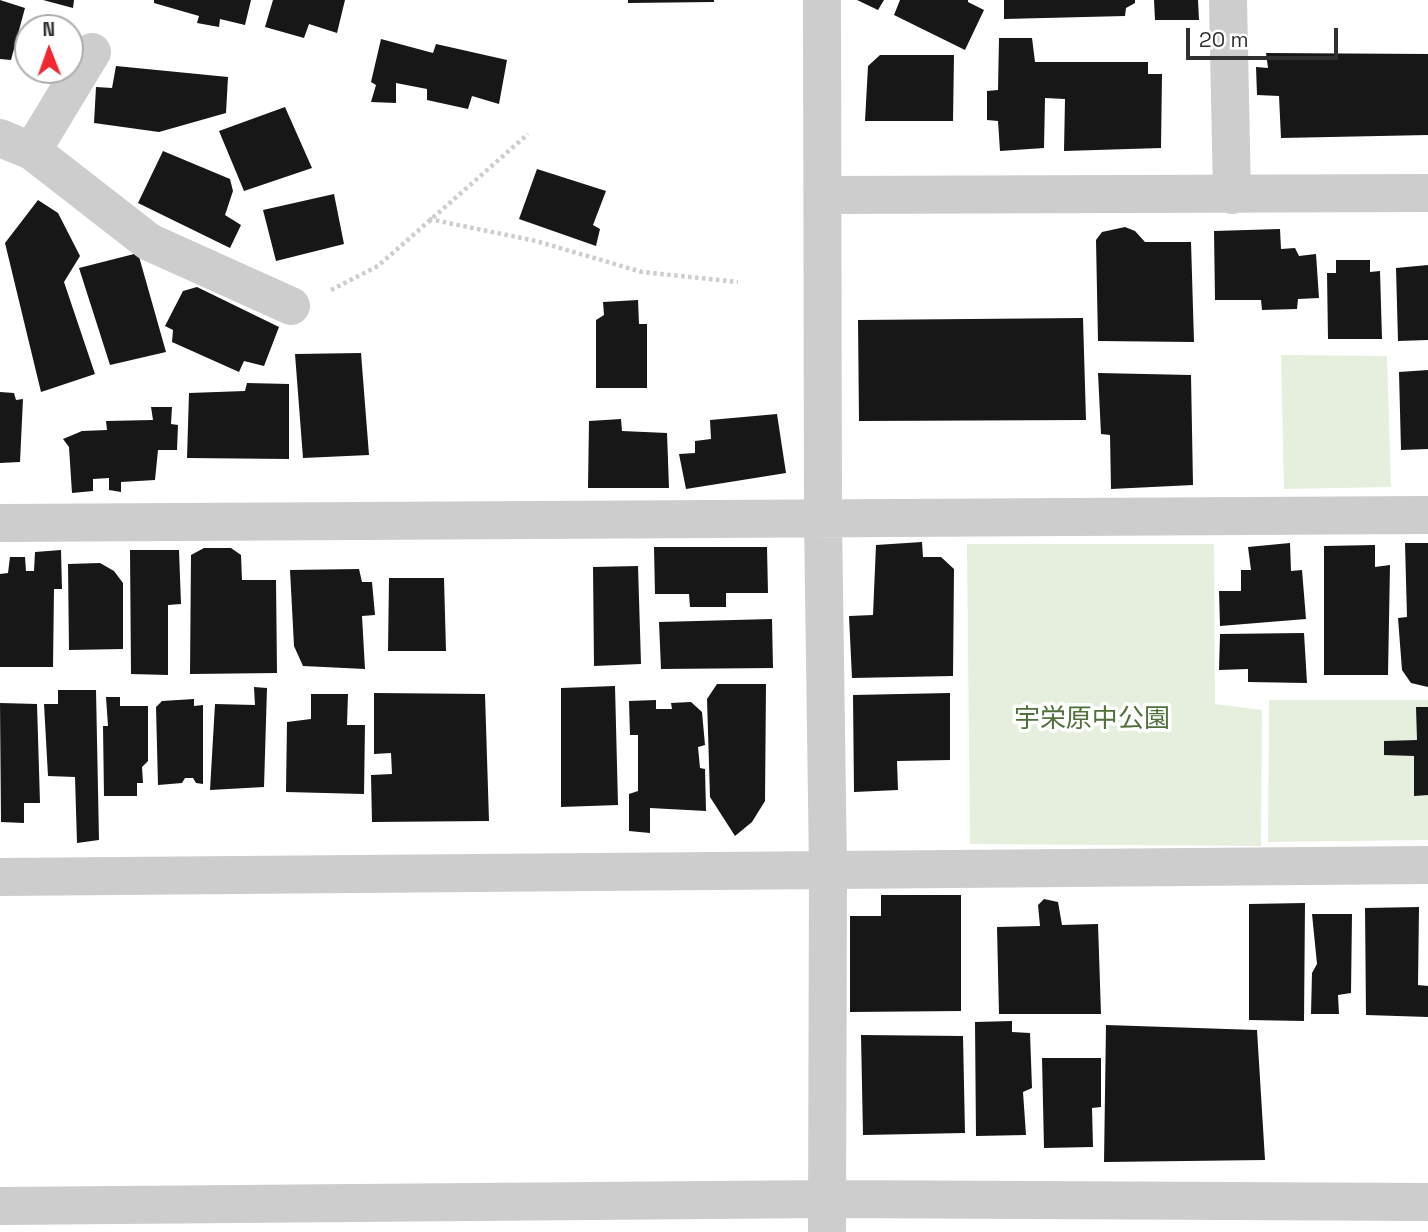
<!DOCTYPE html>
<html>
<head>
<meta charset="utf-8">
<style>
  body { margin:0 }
  #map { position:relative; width:1428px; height:1232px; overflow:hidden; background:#fff; font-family:"Space Grotesk",sans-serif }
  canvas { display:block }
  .north { position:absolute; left:14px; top:14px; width:70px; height:70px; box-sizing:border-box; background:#fff; border:2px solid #acacac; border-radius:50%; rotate:359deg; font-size:19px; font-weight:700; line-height:28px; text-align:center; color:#303030 }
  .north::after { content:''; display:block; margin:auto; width:24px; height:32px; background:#f22830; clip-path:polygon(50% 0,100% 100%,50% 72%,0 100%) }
  .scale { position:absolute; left:1186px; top:28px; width:152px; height:32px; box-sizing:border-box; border:4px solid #303030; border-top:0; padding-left:9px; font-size:21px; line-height:24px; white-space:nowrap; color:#303030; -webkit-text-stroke:5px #fff; paint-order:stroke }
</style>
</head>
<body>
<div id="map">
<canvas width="1428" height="1232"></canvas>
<div class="north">N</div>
<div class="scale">20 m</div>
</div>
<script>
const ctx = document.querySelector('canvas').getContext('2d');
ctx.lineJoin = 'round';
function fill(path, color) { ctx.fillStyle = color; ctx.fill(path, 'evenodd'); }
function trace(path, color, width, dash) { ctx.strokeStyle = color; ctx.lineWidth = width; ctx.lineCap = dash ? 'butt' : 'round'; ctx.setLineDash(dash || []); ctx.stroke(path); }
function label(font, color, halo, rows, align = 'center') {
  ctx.font = font + ' "Space Grotesk","Noto Sans JP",sans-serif'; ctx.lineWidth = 7; ctx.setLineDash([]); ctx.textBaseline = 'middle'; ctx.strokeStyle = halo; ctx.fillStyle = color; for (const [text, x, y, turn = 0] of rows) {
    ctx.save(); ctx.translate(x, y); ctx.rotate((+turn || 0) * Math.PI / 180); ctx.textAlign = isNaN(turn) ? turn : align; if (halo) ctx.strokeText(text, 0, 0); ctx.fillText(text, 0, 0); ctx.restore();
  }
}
fill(new Path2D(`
  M1281 355 1387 356 1391 487 1284 489Z
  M967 544H1214L1215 704 1262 710 1261 846 970 844Z
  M1269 700H1428V840L1268 842Z`), '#e6eedd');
fill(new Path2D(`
  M0 0 25 8 11 60 0 59Z
  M43 0H74L73 8Z
  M154 0H251L245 25 220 19 219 27 197 23 199 16 154 3Z
  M273 0H345L337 33 309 24 304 38 265 27Z
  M628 0H714V2L628 3Z
  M857 0H884L878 10Z
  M900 0H968V2L984 10 965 50 894 15Z
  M1004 0H1135V3L1126 8 1125 16 1004 19Z
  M1154 0H1198L1199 20H1155Z
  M999 38H1032L1035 62H1148V74H1162L1161 148 1064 151 1065 99 1045 98 1044 148 1000 151 998 121 987 120V91L998 90Z
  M381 39 433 53 436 44 507 60 499 104 472 96 468 109 427 100V89L396 83V103L371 102 376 85 371 82Z
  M1266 53 1428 54V135L1281 138 1279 96 1257 95 1256 67 1268 68Z
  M880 55H954L953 121H865L868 66Z
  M116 66 228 77 226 113 159 132 94 123 96 87 112 88Z
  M285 107 312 168 244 191 219 131Z
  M163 151 230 179 233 191 225 215 241 225 230 248 138 203Z
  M537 169 606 191 593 225 600 229 596 246 519 219Z
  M334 194 344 244 276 261 263 210Z
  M38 200 58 213 80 256 64 282 95 374 41 392 5 243Z
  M1125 227 1135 231 1145 242H1191L1194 342 1098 341 1096 240 1102 232Z
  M1280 229 1281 249 1295 248 1299 256 1316 254 1319 298 1298 299 1297 309 1262 310 1261 300H1215L1214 231Z
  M138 253 166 352 110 365 79 268Z
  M1336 260H1370V272L1380 271 1382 339H1328L1327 273H1336Z
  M1428 265V340L1398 341 1396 268Z
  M197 287 279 327 264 366 244 361 239 372 172 342 173 330 165 326 183 291Z
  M638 300 639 324H647V388H596V320L604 315 603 302Z
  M1083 318 1086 420 859 421 858 320Z
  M361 353 369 455 303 458 295 354Z
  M1428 370V449L1401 450 1399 372Z
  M1098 373 1191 375 1193 485 1111 489 1110 435 1101 434Z
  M247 383 289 384V459L187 458 189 393 245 391Z
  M0 392 14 393 16 400 23 399 20 462 0 463Z
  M151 407H172L171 424 178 425 177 450H158L155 480 121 482V492L109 490V478L93 479V491L72 493 69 447 63 439 82 431 107 430 106 421 153 420Z
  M777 414 786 473 686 489 679 454 695 453V441L711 439 710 420Z
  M621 419 622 431 667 433 669 488H588L589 421Z
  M922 542 923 557H941L954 569 953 676 852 678 849 616 873 615 876 545Z
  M1290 543 1291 571 1302 570 1306 619 1220 626 1219 591H1241V570H1251L1248 547Z
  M1405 543H1428V687L1411 683 1402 670 1398 618 1407 617Z
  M1375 545V567L1390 565 1388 675H1324V546Z
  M654 547H767L768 593H726V607H690L689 594H655Z
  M204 548H231L241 555 242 580H276L277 673 190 674 191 555Z
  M61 550 62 589H54L53 667H0V574L8 573 10 557H25L26 571H34L35 552Z
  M130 550H179L181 604 168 605V675L131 674Z
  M100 563 114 571 123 583V649L69 650 68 564Z
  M638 566 641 664 594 666 593 567Z
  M359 569 362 582H372L375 615 362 616 365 669 303 666 294 646 290 570Z
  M389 578H444L446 651H388Z
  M772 619 773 668 661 669 659 622Z
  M1304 633 1307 683 1248 682V669L1219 670 1220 634Z
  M717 684H766L765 801 752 822 735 836 710 797 707 699Z
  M615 686 618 805 561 807V688Z
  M254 687 267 688 264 787 210 790 215 704 255 705Z
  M58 690H96L99 840 77 843 75 777 48 776 44 704H58Z
  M374 693 485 694 489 821 372 822 371 775 392 774 391 753 374 754Z
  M950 693V760L897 761 898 790 854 792 853 695Z
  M311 694H348L347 725H365L364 794 286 792 287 722 311 719Z
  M106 697H120V706H148V761L142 767 143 783H137V796H104L103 726H108Z
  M194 699V706L203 705V784L196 783 193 778H185L182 783 158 785 156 707 162 701Z
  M656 700V709H672L671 703 691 702 702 712 705 745 698 747 700 768 705 769 706 811 650 808V833L629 831V794L638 791V735H630L629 701Z
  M0 703 37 704 40 803H24V823L1 822Z
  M1416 707H1428V795L1414 796V756L1384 755V741L1417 740Z
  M881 895H961V1011L850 1012V916H881Z
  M1044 899 1058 902 1062 925 1098 924 1101 1014H999L997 927 1040 926 1038 905Z
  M1305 903 1304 1021 1249 1020V904Z
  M1419 907 1418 985 1428 986V1017L1366 1015 1365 908Z
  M1312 914H1352L1351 993 1338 995 1339 1014H1311L1312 973 1317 964Z
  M1012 1021V1032L1030 1033 1032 1088 1023 1092 1026 1135 976 1136 975 1022Z
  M1106 1025 1257 1030 1265 1160 1104 1162Z
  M861 1035 963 1036 965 1133 863 1135Z
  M1042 1058H1101V1107L1092 1108 1093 1147 1044 1148Z`), '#171717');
trace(new Path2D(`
  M429 219 536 241 642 272 738 282
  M331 290 378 266 528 134`), '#cdcdcd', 4.5, [3.5, 3.5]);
trace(new Path2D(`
  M822 0 823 520 828 869 827 1232
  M1228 0 1232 195
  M0 138 32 151 149 242 291 306
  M32 151 92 52
  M823 195 1428 193
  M0 523 1428 515
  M0 877 1428 865
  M0 1206 828 1199 1428 1202`), '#cdcdcd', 38);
label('26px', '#51703a', '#fff', [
  ["宇栄原中公園",1092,720]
]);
</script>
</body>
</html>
